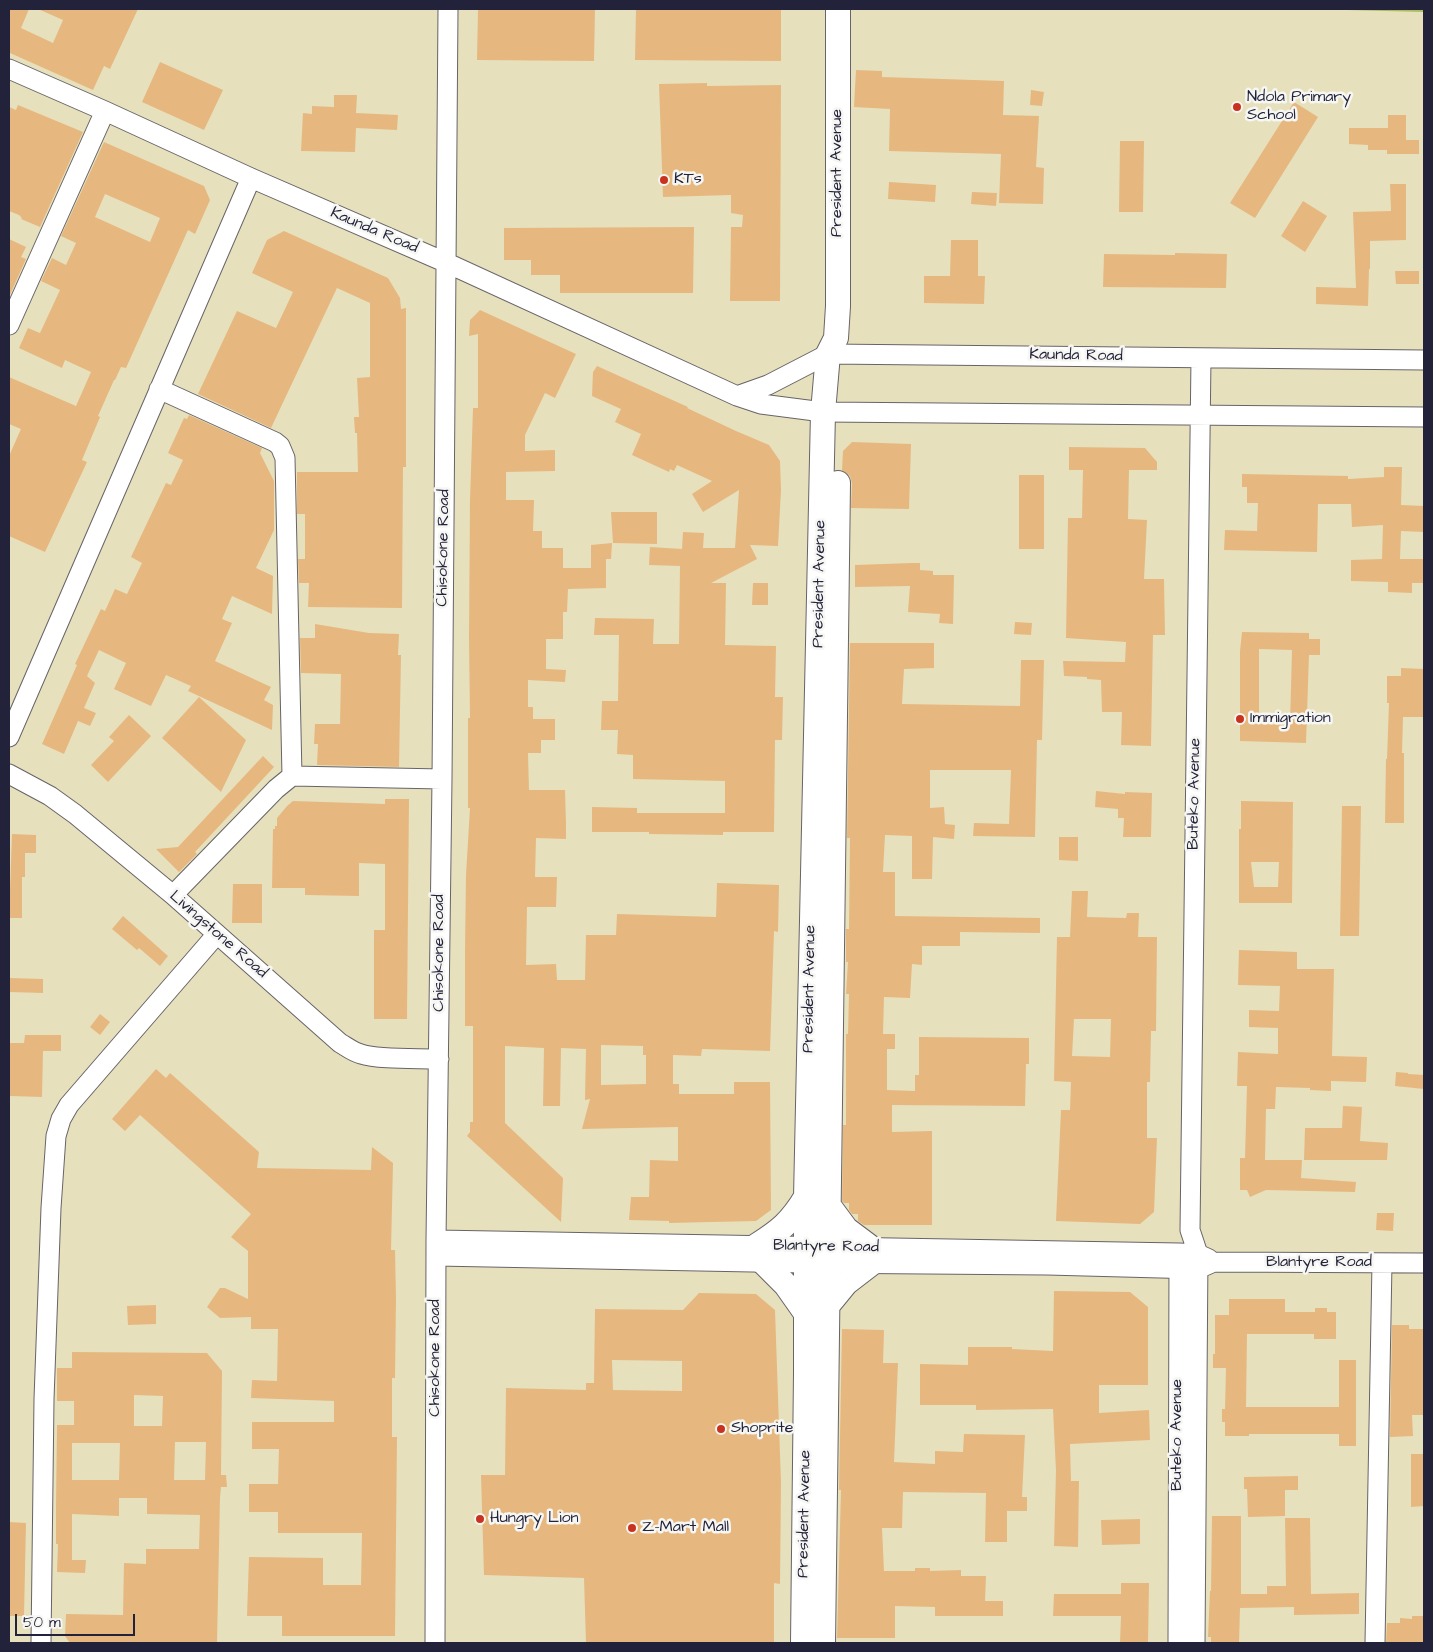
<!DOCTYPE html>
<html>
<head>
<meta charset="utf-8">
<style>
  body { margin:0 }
  #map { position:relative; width:1433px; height:1652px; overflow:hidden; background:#e7e0bd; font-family:"Architects Daughter",sans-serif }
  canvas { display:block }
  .frame { position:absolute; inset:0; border:10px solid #22223b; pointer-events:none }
  .scale { position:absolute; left:15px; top:1614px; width:120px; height:22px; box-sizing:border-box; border:2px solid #22223b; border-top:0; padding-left:6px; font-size:15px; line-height:18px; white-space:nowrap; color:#22223b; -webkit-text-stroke:4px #f6f6f2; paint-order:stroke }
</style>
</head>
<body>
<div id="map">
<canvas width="1433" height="1652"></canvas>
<div class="frame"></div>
<div class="scale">50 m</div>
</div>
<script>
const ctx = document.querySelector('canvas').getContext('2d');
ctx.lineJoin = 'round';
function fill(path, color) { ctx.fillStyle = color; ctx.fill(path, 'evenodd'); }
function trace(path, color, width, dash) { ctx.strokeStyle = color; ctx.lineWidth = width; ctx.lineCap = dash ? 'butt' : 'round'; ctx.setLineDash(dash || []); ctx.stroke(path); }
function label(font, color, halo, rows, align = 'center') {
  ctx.font = font + ' "Architects Daughter",sans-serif'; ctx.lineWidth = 5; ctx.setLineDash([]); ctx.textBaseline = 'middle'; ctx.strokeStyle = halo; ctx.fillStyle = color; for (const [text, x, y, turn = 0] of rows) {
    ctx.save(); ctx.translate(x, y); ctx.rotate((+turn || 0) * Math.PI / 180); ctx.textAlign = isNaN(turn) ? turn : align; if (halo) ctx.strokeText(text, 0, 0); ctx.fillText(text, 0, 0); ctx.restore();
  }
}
fill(new Path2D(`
  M1307 9H1424V12Z`), '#aabc60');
fill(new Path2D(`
  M9 9H29L21 28 53 43 63 20 38 9H138L110 69 104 66 93 90 10 53 9 56Z
  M478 9H595L594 61 477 60Z
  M636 9H781V61L635 60Z
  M160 62 223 90 204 130 142 102Z
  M856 70 882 71V77L1004 81 1003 115 1039 116 1036 167 1044 168 1043 204 999 203 1001 154 889 151 890 109 854 107Z
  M707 83V86L781 85 780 301H730L731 227H742L743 215 731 213V195L663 197 659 84Z
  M1031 90 1044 92 1042 106 1030 105Z
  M334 95H357L356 113 398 115 397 130 356 128 355 152 301 151 303 113 312 114V106L334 107Z
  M1294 102 1318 117 1255 218 1230 203Z
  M18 105 83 132 40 227 21 219 22 218 19 215 9 211V107L16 110Z
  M1388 115H1406V140H1419V154H1387V150H1368V145L1349 144V128H1388Z
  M1120 141H1144L1143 212H1119Z
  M104 142 204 186 210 200 195 234 188 230 126 368 121 367 115 380H114L98 416 100 417 82 460 87 462 45 552 9 536V456L21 429 9 424V377L76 406 91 372 65 360 62 368 19 348 28 328 40 333 60 290 41 281 52 258 66 265 76 243 61 236ZM105 194 160 218 150 242 95 217Z
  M889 182 936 185 935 202 888 199Z
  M1390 184H1406V240L1370 241V269H1369L1368 306 1316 304V287L1356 288 1353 212 1391 211Z
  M972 192 997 193 996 206 971 204Z
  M1303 201 1327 216 1305 252 1281 236Z
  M694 227 693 293H560V275H531V260H504V228Z
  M284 231 388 278 400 298 401 309 406 308V467H403L402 608 308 607 309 583H299L298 559H305V514H297V472H358L357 433H355L354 417H359L357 378 370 377V303L337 288 271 428 198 394 237 311 276 328 293 292 252 273 267 240Z
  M9 239 26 247 21 257 26 259 9 297Z
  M951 240H978V276H985L984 304 924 303V276H950Z
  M1175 253 1227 254 1226 288 1103 287 1104 254 1175 255Z
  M1395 271H1419V284H1396Z
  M480 310 576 354 555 398 545 393 525 435V451L555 450V471L506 472V500H534L533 531H542V548H563V568H591V545L612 543 611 559H606V588L568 589 567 612H563V639H546V669L566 670 565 682 528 680V707H533V719H555V740H541V753H528L529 790H565L566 824V839L536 838 535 877H557L556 907H527L526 965 556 964 557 980H585L586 935H616L617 914 716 917 717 883 779 885 778 932 774 931 770 1051 702 1049 701 1056 673 1055V1084H679V1094H734V1082H770L771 1210 756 1221 669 1223V1221L629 1220 631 1197H649L650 1160 678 1161V1127L582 1129 590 1099 585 1100 586 1049 561 1048 560 1106H543L544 1048 505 1046V1123L563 1178 561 1222 467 1136 470 1132V1122H473V1026H465V950L466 875 470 808H468V718H470L469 639 470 500 473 408H478V334L469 336 470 320ZM601 1045 643 1046V1055H646V1084L601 1085Z
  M597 366 688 407 687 408 736 431 769 445 780 461 781 490 778 546 750 545 757 559 711 583H726L725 645 776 646 775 697H783L782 740H775L774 832H723V835L649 834V832H592V807L637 808V813H725V781L633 779V755L617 754 618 730H601L602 701H618L619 635H594L595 618 654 619 653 644H679L680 566 649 565 650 547 682 549 683 532 704 533 703 548H735L739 490 703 512 692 494 712 481 677 465 674 471 670 469 669 472 632 455 641 434 615 422 621 409 592 396 593 372Z
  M189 415 262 448 260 453 274 481V530L256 568 273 576 272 614 232 596 222 619 232 623 215 661 271 687 264 700 273 705 272 730 188 691 191 686 166 675 151 706 114 689 126 663 99 650 87 676 95 683 84 708 96 713 90 726 78 721 64 754 42 744 77 665 75 664 101 609 105 611 115 589 127 594 142 563 131 557 166 483 171 485 183 460 168 453 184 418 187 419Z
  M852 442 911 444 909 509 851 508 852 483 850 476 842 470 843 451Z
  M1069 447 1145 448 1157 462V470H1129L1128 519 1147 520 1144 579H1164L1165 635H1153L1151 746 1121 745 1122 712H1102L1101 680 1087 679V677L1064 676 1063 661 1125 662 1126 642 1066 638 1068 518H1082L1083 470H1069Z
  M1384 467H1402L1401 505 1424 506V532L1401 531 1400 559H1424V583H1412V593L1388 592V582L1351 581V560L1382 559 1383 525 1352 527 1351 504H1318L1317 552 1224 550 1225 530 1257 531 1258 503H1247V487H1242V474L1348 476V479L1384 477Z
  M1019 475H1044V549H1019Z
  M611 512H657V544L613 543Z
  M912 563H920V570L933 571V575H954L953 624 939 623 940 614 908 612 910 586 855 587V565Z
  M753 583H768V605H752Z
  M1015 622 1032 623 1031 635 1014 634Z
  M315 624 369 633 399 634 398 655H401L399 767 317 765 318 744H314L315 724H340L341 674 301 673 300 638H315Z
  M1242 632 1309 633V639H1320V655H1309L1306 743 1240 741V651ZM1259 649 1292 650 1290 725 1259 724Z
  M850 643H934V668L904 669 902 704 1020 706 1021 660H1044L1042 740H1037L1035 837 973 836 974 823 1009 824 1011 770H930V808L944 807 945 824 955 825 954 839 933 837 932 879H912V836L885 835 883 872H895V916L1040 918V933L960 932V946H922V965L912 964 910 998 884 997 883 1034H895V1049H887V1090L915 1091V1075H919V1037L1029 1038V1064H1026L1025 1106 892 1105V1132L932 1131V1225H864L858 1221V1214H852L849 1210V1203H844L842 1201 843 1125H846V1034H848L849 994H846L848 962H846V929H849L850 838H847Z
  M1401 668 1424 669V717H1403L1402 753H1404V823H1385L1386 759H1387L1389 703H1387V676H1401Z
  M199 697 246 740 221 792 162 738Z
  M129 715 151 736 108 782 91 765 114 741 109 737Z
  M263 756 274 767 195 852 197 854 179 872 156 849 178 847Z
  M1096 791 1125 794V792L1152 793 1151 837H1123L1124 818H1118V809L1095 807Z
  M385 799H409L407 1019H374V930H385V864L359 863V896L305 895V888H272L273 829H275V826H277V818L287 806 293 801 385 804Z
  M1241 801 1293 802 1292 903H1239V829H1241ZM1251 862H1279L1278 887H1254Z
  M1342 806H1361L1359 936H1340Z
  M12 834 36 835V853H25V877H22V918H9Z
  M1059 837H1078V861L1059 860Z
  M233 884H262V923H232Z
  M1072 891H1088L1087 917 1126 918 1127 913H1139L1138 937H1157L1156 1031H1151L1150 1082H1147V1138H1157L1154 1212 1140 1224 1056 1221 1061 1110H1070L1071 1082 1054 1081 1057 937H1070ZM1074 1019H1111L1110 1057 1072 1056Z
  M123 916 168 956 160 966 139 948 137 950 112 929Z
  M1239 950 1297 952V969H1334L1332 1056 1367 1057 1366 1082 1331 1081V1091L1310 1090V1088L1276 1087 1275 1109H1266L1265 1160H1302L1301 1178 1356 1182 1355 1192 1266 1190 1250 1197 1247 1190H1240V1158H1245L1247 1086H1237L1238 1052 1278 1054V1028L1249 1027V1010L1279 1011 1280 986 1238 985Z
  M9 978 43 979V993L9 992Z
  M100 1014 110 1022 100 1035 90 1027Z
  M25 1035H61V1051H43L42 1097 10 1096V1087H9L10 1043H24Z
  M156 1069 166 1078 170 1073 259 1152 257 1168 371 1170 372 1147 393 1163 391 1250H395L396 1299 395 1378H392V1437H397L395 1636H282V1616H247L249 1557 323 1558V1585H361L362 1533H278V1512H249V1484H278L279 1449H252V1422H334V1401L251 1398 252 1380 277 1381 278 1329H251V1317L220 1318 207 1307 220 1288H225L248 1299V1251L231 1237 251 1214 140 1115 125 1131 112 1119Z
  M1396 1072 1408 1073V1074L1424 1075V1089L1395 1086Z
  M1343 1106 1362 1107 1360 1141 1388 1143 1387 1160H1304L1305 1128H1342Z
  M1377 1213H1394L1393 1231 1376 1230Z
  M1054 1291 1130 1292 1148 1307V1385H1099V1413L1149 1410 1150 1440 1070 1444 1071 1481H1079L1078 1547 1054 1546 1056 1471 1053 1409 976 1410V1405H920V1364L968 1365V1347H1012V1349L1053 1351Z
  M699 1293 756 1294 775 1310 781 1483 780 1584 774 1583V1642L586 1643 584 1578 484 1575 481 1475H505L506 1388 586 1390V1383H594L595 1309 683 1310ZM612 1360 682 1361V1391L613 1390Z
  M1229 1299H1285V1312H1315V1308H1327V1312H1336V1339H1314V1334H1247L1246 1407H1339V1360H1356V1446H1339V1434H1249V1436H1225V1422H1222V1409H1225L1226 1368H1213V1354H1215V1315H1229Z
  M156 1305V1324L128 1325 127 1306Z
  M1392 1325H1409V1329H1424V1415H1412L1413 1436 1390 1437Z
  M842 1329 884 1330 883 1363H898L894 1462 935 1464V1451L963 1452 964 1434 1025 1435 1022 1497H1027V1511H1007V1542H985L986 1493 903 1492 902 1528H882L884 1571H915V1568H930V1571L961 1570V1576H986L985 1601H1003V1616H935V1607L895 1606V1638H837L841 1490H839Z
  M72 1352 207 1353 222 1371 221 1475H226L227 1487H221L220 1498 217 1643H70L65 1636 66 1614 123 1615 124 1563 146 1564V1549H199L200 1515 147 1514V1498H119V1516L72 1514V1560H86L85 1573 57 1572 58 1544H56V1504L57 1425H74V1401H57V1368H72ZM134 1395 163 1396 162 1426H134ZM175 1442H206L205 1480H174ZM72 1443H120L119 1480H72Z
  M1411 1454H1424V1506L1411 1507Z
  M1298 1476V1490H1285V1516L1248 1517 1247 1489H1244V1477Z
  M1212 1516H1241V1594H1267V1586H1286L1285 1518H1310L1311 1594 1359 1593V1614L1294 1615V1607L1240 1608 1239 1643H1211V1637H1208L1210 1591H1211Z
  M1140 1519V1544L1102 1545 1101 1520Z
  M9 1522 26 1523 24 1616H9Z
  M1121 1583H1149L1148 1643H1120L1121 1616H1053L1054 1594H1121Z
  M1412 1616H1424L1423 1643H1386L1387 1623H1400V1618L1412 1619Z`), '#e6b87f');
const minor = new Path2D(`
  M9 69 105 111 251 178 447 263 737 396 761 404 823 412 1424 417
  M9 325 105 111
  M159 389 275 442 280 446 285 458 292 776
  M737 396 768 385 828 354 1424 360
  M9 737 251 178
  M9 774 50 796 75 814 173 895 340 1043C347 1047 353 1052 361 1054 380 1060 418 1058 439 1059
  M173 895 276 789 292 776 442 779
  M436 1240 1179 1253 1198 1254 1209 1259
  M436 1256 805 1263 1047 1265 1198 1269 1214 1262 1424 1263
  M41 1643 44 1399 51 1208 56 1136 61 1119 69 1105 217 934
  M435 1643 436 1240 442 779 448 9
  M1178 1643 1179 1256
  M1195 1643 1198 1254 1190 1230 1201 358
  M1375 1643 1382 1263`);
const major = new Path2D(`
  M829 1206 846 1229 870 1247
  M756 1246C780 1231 791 1222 806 1197
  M763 1262 786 1285 805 1312
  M828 1305 846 1283 872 1263
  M803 1643 806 1373V1197L823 412 828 354 836 338 838 306V9
  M823 1643 838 483`);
trace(minor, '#676468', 21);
trace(major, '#676468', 26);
trace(minor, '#fff', 19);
trace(major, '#fff', 24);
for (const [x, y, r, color] of [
  [1237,107,5,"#c8321e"],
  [664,180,5,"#c8321e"],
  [1240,719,5,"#c8321e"],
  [721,1429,5,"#c8321e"],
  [480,1519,5,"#c8321e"],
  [632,1528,5,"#c8321e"]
]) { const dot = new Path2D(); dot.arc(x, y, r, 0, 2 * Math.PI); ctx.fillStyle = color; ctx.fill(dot); trace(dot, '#f6f6f2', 2); }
label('16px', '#22223b', '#f6f6f2', [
  ["Ndola Primary",1247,98],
  ["School",1247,116],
  ["KTs",674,180],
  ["Immigration",1250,719],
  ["Shoprite",731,1429],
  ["Hungry Lion",490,1519],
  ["Z-Mart Mall",642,1528]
], 'left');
label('16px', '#22223b', '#f6f6f2', [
  ["President Avenue",838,173,-90],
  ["Kaunda Road",374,231,23],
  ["Kaunda Road",1076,356,1],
  ["Chisokone Road",444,548,-89],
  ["President Avenue",820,584,-89],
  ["Buteko Avenue",1195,794,-89],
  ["Livingstone Road",218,935,41],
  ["Chisokone Road",440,953,-90],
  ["President Avenue",810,989,-89],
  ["Blantyre Road",826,1247,1],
  ["Blantyre Road",1319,1263],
  ["Chisokone Road",436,1358,-90],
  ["Buteko Avenue",1178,1435,-90],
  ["President Avenue",805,1514,-89]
]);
</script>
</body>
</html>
